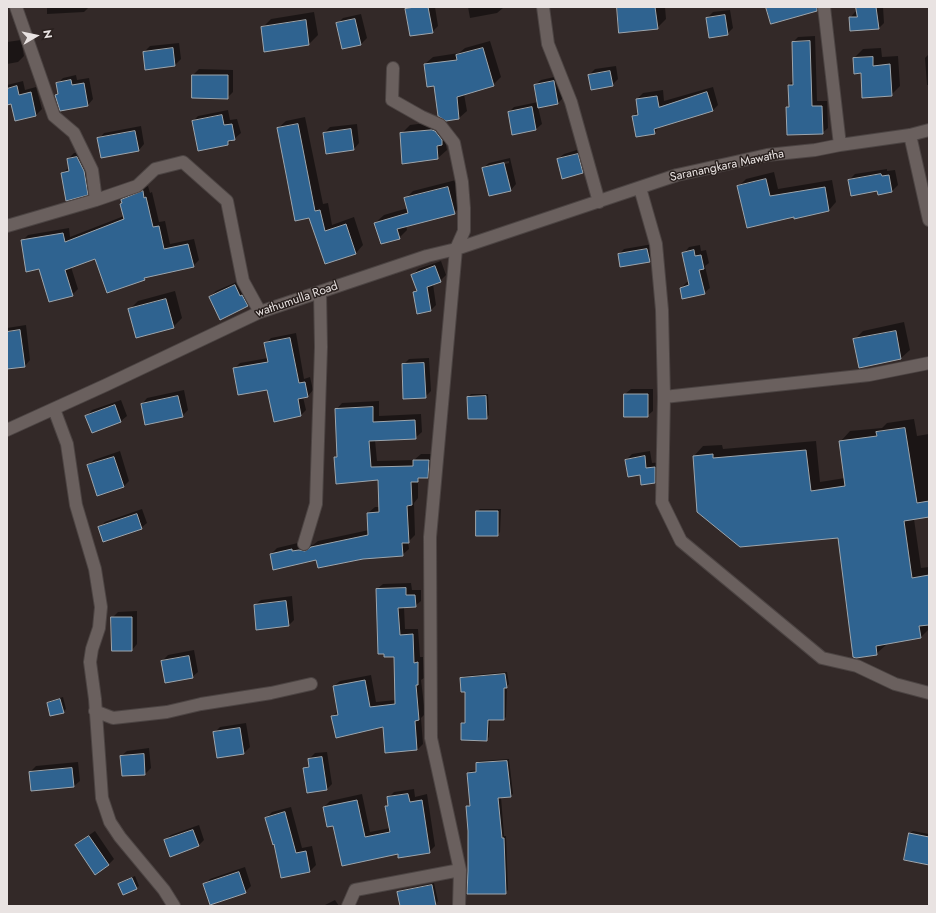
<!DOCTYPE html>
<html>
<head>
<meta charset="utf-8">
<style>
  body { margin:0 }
  #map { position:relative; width:936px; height:913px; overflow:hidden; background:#332928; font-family:Jost,sans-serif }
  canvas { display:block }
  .frame { position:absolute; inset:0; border:8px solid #e9e3e2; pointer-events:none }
  .north { position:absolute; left:16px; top:16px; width:40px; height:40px; -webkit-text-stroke:3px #29201e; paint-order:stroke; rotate:81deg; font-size:11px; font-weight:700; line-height:16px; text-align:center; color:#e9e3e2 }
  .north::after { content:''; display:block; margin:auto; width:14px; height:18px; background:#e9e3e2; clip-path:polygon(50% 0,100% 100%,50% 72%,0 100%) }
</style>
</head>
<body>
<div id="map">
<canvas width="936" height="913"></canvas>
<div class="frame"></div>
<div class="north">N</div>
</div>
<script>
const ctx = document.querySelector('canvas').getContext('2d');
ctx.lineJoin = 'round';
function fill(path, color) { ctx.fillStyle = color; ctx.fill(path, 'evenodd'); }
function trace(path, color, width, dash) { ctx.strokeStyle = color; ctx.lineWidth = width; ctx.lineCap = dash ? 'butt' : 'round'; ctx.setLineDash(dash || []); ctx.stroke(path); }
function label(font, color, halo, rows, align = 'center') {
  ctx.font = font + ' Jost,sans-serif'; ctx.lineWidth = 3; ctx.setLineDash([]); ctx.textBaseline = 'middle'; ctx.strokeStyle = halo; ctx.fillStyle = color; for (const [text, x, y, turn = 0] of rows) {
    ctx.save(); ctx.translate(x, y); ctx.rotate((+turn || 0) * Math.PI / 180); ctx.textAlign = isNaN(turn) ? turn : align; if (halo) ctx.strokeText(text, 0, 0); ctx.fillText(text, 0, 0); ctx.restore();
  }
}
fill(new Path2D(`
  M47 7H89L84 12 47 14Z
  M407 7H435L438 26 432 32 411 35Z
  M468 7H502L503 8 497 13 470 18Z
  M618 7H665L666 19 657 28Z
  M857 7H883L884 23 879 28 850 18 855 12H858Z
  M730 10 733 28 727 34 707 18 713 12Z
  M314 12 318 35 309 44 262 28 271 19Z
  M361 14 367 38 361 44 343 48 337 24 343 18Z
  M815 36 817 101H827L828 128 822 133 787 107 790 104 789 85 794 80 793 42 798 37Z
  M21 40 24 56 18 62 7 64V42Z
  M490 41 501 77 493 85 464 94 467 111 459 118 447 120 435 85 425 64 433 57 459 53 465 48Z
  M179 43 181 59 175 65 144 52 150 46Z
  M881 48 882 57 898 56 900 86 891 95 862 72 854 58 863 49Z
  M929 54V85H927L925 58Z
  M616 66 618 79 612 85 589 75 595 69Z
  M199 69 233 70V92L227 98 193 75Z
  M76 75 77 80 89 78 93 99 88 105 56 95 59 93 57 84 63 78Z
  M559 76 563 98 558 103 538 107 542 124 536 129 513 134 509 112 514 107 538 102 535 85 541 80Z
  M23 81 25 90 36 87 42 109 36 115 16 120 12 103 7 104V85Z
  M713 87 718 105 713 110 660 126 654 133 633 116 639 111 637 99 643 93 663 90 664 101Z
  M228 110 230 120 237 119 241 133 228 144 193 121 198 116Z
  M305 117 323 204 328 203 332 225 354 217 363 245 356 253 325 263 278 128 286 121Z
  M441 121 447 150 438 158 401 134 410 125Z
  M357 124 359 143 354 149 324 133 330 127Z
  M141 126 144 144 139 150 99 139 104 133Z
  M583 148 588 167 583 173 558 159 564 154Z
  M83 152 93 188 87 194 62 173 70 167 68 159 74 153Z
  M510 158 516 184 511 190 483 168 489 163ZM509 161V163L489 168V165Z
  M887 169V171L895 170 898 185 892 191 878 190 849 180 855 174Z
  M774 172 778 189 832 180 836 202 829 210 795 217 739 186 746 179Z
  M456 180 462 205 454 213 406 226 407 230 399 238 375 223 384 215 408 208 405 199 413 191Z
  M148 186 150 193 152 192 159 222 165 221 170 244 194 239 199 260 193 266 147 276 144 279 96 257 71 267 78 289 72 295 40 268 22 241 28 235 69 228 70 237 124 216 122 200 128 194Z
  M653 244 655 255 649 261 619 254 624 249Z
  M700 245 701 251 706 250 709 263 705 266 710 288 704 293 681 288 687 282H689L684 253 689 247Z
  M441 261 446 275 440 281 433 284 436 305 431 310 414 292 417 289 413 275 418 269Z
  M241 280 254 300 248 306 221 319 210 297 216 291Z
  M175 291 182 318 173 327 130 309 138 301Z
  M904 322 910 350 901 358 854 340 863 331Z
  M26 325 30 360 25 366 7 368V328Z
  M296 333 304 379 310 377 313 390 308 396 303 397 306 410 301 415 267 389 234 369 240 363 268 358 266 343 271 338Z
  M429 358 431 391 425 397 403 365 409 359Z
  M631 389H653V411L647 416 625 394Z
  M184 390 188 410 182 416 142 404 147 398Z
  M471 394H488L489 415 486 418 468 397Z
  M121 400 127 416 121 421 93 432 87 416 92 410Z
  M379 401V416L421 414 422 432 415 438 375 440 377 461 414 460 421 454H435L434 470 427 477H421L418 480V498L414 503 415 535 408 542 409 549 402 555 317 559 271 554 277 548 298 543 299 545 306 544 313 545 318 541 369 530 368 513 375 507H380L379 479 335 457 338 454 336 410 342 403Z
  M914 419 917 436 929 434V516L914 519 921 568 929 567V629L921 637 886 643V645L876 654 839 537 694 456 703 446 722 445 723 449 816 441 820 482 845 478 841 441 850 431 882 428 887 423Z
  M120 451 129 481 123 487 88 465 94 460Z
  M650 451 652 463 661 462 660 476 654 482 641 474 626 460 632 454Z
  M142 509 147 523 141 528H99L105 522Z
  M480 509H501L500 532 498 535 477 511Z
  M411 583 412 590H421V601L415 606 404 607 405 629H418L420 657H423L424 678 421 680 425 714 421 718 423 744 417 750 384 726 332 717 338 711 334 686 340 681 371 675 376 702 396 700 395 655 377 589 383 584Z
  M292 596 294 620 289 625 255 605 261 600Z
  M137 611V644L132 650 112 618 118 612Z
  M194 650 198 672 192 677 162 661 168 655Z
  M507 672 509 684 507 686 506 717 504 719H490L489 737 486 740 462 724 465 721 466 691 461 678 464 676Z
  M63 697 66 709 63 712 48 703 50 701Z
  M246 723 250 747 244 753 218 757 214 733 220 727Z
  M149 748 151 768 145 774 123 775 121 756 127 751Z
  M327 752 332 784 327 789 304 769 310 763 309 759 315 753Z
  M509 759 513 794 510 796 501 797 504 836H506L508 890 505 893 469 871 467 807 470 804 468 773 470 771 477 770V764L479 761Z
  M78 762 80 781 74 786 30 772 36 766Z
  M414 789 415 797 427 794 435 846 429 852 399 853 334 824 324 807 330 801 362 794 370 832 390 828 387 806 389 804 388 798 394 792Z
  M291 807 302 848 312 846 316 865 310 871 282 877 275 843 266 818 272 812Z
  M199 825 204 840 199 845 165 840 171 835Z
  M95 831 114 859 108 865 76 845 82 840Z
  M913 831 929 834V864L910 833Z
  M245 867 251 886 245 892 204 885 210 879Z
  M135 876 139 886 136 888 119 884 122 882Z
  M434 883 438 901 436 904 426 906H401L398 893 401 890Z
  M335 900 339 906H323Z`), '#0007');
const building = new Path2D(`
  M415 7H428L433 33 410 36 405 9Z
  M617 7H655L658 29 619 33Z
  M766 7H817V11L771 24Z
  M856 7H876L879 29 850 31 849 17H857Z
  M725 15 728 35 709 38 706 18Z
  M355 19 361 45 342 49 336 23Z
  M306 20 309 45 264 52 261 27Z
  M810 41 812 106H822L823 134 787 135 786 107H789L788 85H793L792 42Z
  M173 48 175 66 145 70 143 52Z
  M483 48 494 86 457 97 459 119 446 121 438 116 434 86 427 87 424 64 457 60 456 55Z
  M873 57V66L890 64 892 96 862 98 861 73 854 74 853 58Z
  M610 71 613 86 591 90 588 75Z
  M192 75H228V99L192 98Z
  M71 80 72 85 84 83 88 106 60 111 55 95 58 94 56 83Z
  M554 81 558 104 538 108 534 85Z
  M17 86 19 95 31 92 36 116 15 121 11 104 7 105V89Z
  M707 92 713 111 654 129 655 134 636 137 632 116 638 115 636 99 657 96 659 107Z
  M532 107 536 130 512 135 508 112Z
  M222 115 224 125 232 124 235 140 228 141V145L198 151 192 121Z
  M298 124 315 211 320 210 325 231 346 224 356 254 325 264 309 218 295 221 286 174 277 128Z
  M351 129 354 150 326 154 323 133Z
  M432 130 435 131 442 140V145L437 146 438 159 402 164 400 133Z
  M135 131 139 151 101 158 97 138Z
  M578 154 583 173 562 179 557 159Z
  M77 157 84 171 88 195 66 201 61 173 69 171 67 159Z
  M504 163 511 191 489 196 482 168Z
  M881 174 882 176 889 175 892 192 878 195 877 191 851 196 848 180Z
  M766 179 770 196 825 187 829 211 794 219V217L747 228 737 186Z
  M448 187 455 214 397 229 400 239 381 244 374 223 408 213 404 198Z
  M143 191 144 198 146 197 153 227 159 226 164 249 188 244 194 267 144 278 145 280 107 293 95 259 65 270 73 296 49 302 39 269 26 272 21 240 63 233 65 242 124 219 120 204 122 203 121 200Z
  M647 249 650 262 620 267 618 254Z
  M694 250 695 256 701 255 704 269 699 270 705 294 682 299 680 288 689 285 682 253Z
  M435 266 441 282 427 287 431 311 417 314 413 292 417 291 411 275Z
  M235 285 240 296 242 295 248 306 220 320 209 297Z
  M166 299 174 328 136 338 128 309Z
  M20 330 25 367 7 369V332Z
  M896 331 901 359 859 368 853 339Z
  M290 338 299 383 305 382 308 397 298 399 301 416 274 422 267 390 238 395 233 368 268 362 264 343Z
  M424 363 426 398 403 399 402 364Z
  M624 394H648V417H624Z
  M178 396 183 417 145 425 141 404Z
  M486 396 487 419H468L467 397Z
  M115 405 121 422 92 433 85 416Z
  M373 407V422L415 420 416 439 369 441 371 467 413 466V460H429L428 478H418V482H411L412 505 407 506 409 543H402L403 556 363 559 318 568 316 560 273 570 270 554 292 549V551L299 550 305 551 311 547 368 535 367 513 379 512 378 480 336 484 334 457H337L335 409Z
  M905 428 917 503 929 501V517L904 521 912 578 929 575V625L919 626 921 638 876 646 877 655 856 658 853 657 838 538 740 547 697 512 693 456 713 454V458L806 450 811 491 845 486 839 441 877 436 876 432Z
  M645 456 646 468 655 467V483L641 485 640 475 628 477 625 460Z
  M114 457 124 487 97 496 87 465Z
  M476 511H498V536H476Z
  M137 514 142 529 103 542 98 527Z
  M406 588V595H415L416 607 398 608 400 635 413 634 414 663 418 662V685H416L419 720 415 721 417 750 385 753 383 727 336 738 331 716 338 715 333 686 365 680 370 707 395 704 394 657H384V654H378L376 589Z
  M286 601 289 626 256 630 254 605Z
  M111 617H132V651H112Z
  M189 656 193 678 165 683 161 661Z
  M505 674 507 688H504V720H488L487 741 461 740V723H465V692H461L460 678Z
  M60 699 64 713 50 716 47 703Z
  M240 728 244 754 217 758 213 732Z
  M144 754 145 775 122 776 120 756Z
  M322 757 327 790 307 793 303 768 309 767 308 759Z
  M507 761 511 797 498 798 502 838H504L506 894H467L468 871V831L466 806H470L467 773 476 772V763Z
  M72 768 74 787 31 791 29 772Z
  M408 794 410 802 422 800 430 853 398 858V854L342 866 333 826 327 827 323 807 357 800 365 837 390 832 385 806H388L387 797Z
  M285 812 296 853 306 851 310 872 281 878 274 844 273 845 265 818Z
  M193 830 199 846 170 857 164 840Z
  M909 833 929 837V865L904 860Z
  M89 836 109 865 95 875 75 845Z
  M239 872 246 893 210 905 203 884Z
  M132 878 137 889 123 895 118 884Z
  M432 885 436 906H400L397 892Z`);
fill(building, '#2f6390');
trace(building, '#9da5ac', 1);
const street = new Path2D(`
  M16 7 54 116 74 133 92 170 96 200 137 186 155 169 183 162 227 201 243 281 260 312
  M543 7 548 44 571 102 599 202
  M824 7 840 145
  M910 135 929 220
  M640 188 656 244 662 310 664 397 662 502 681 541 822 658 857 666 895 684 929 693
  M7 226 96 200
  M664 397 869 375 929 363
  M54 409 67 444 76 505 95 569 101 607 99 628 92 649 90 662 95 699 102 798 110 822 120 837 164 890 174 906
  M7 430 106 385 260 312 427 256 456 249 677 175 767 155 815 150 840 145 910 135 929 130
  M304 544 316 504 321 347 320 292
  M95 711 113 718 167 712 201 704 271 693 311 684
  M348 906 355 890 460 870 431 738 430 537 456 249 464 231V208L462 182 454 143 440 125 422 117 392 100 393 68
  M459 906 460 870`);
trace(street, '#4c4443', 14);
trace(street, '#6a605e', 12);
label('12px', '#e9e3e2', '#29201e', [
  ["Saranangkara Mawatha",727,166,-12],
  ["wathumulla Road",297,300,-19]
]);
</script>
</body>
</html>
